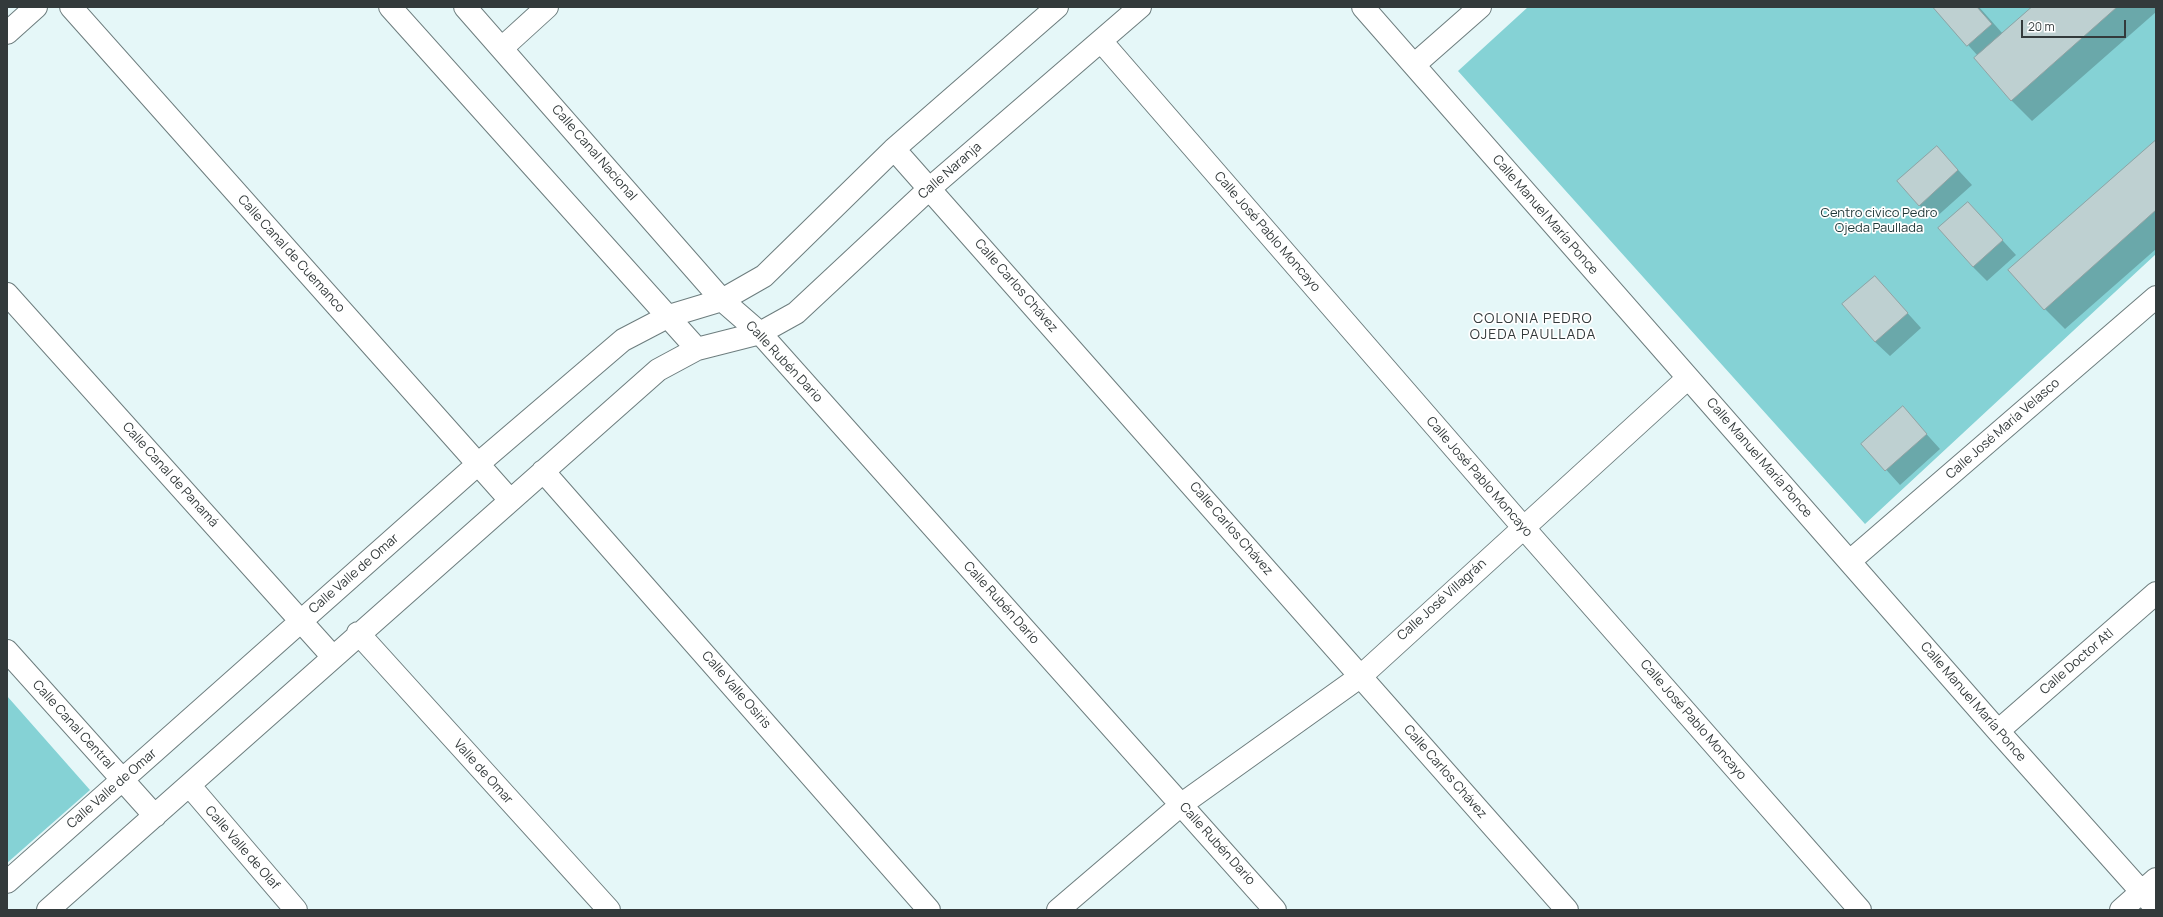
<!DOCTYPE html>
<html>
<head>
<meta charset="utf-8">
<style>
  body { margin:0 }
  #map { position:relative; width:2163px; height:917px; overflow:hidden; background:#e5f7f8; font-family:Manrope,sans-serif }
  canvas { display:block }
  .frame { position:absolute; inset:0; border:8px solid #333a3b; pointer-events:none }
  .scale { position:absolute; left:2021px; top:20px; width:105px; height:18px; box-sizing:border-box; border:2px solid #333a3b; border-top:0; padding-left:5px; font-size:12px; line-height:14px; white-space:nowrap; color:#333a3b; -webkit-text-stroke:3px #fff; paint-order:stroke }
</style>
</head>
<body>
<div id="map">
<canvas width="2163" height="917"></canvas>
<div class="frame"></div>
<div class="scale">20 m</div>
</div>
<script>
const ctx = document.querySelector('canvas').getContext('2d');
ctx.lineJoin = 'round';
function fill(path, color) { ctx.fillStyle = color; ctx.fill(path, 'evenodd'); }
function trace(path, color, width, dash) { ctx.strokeStyle = color; ctx.lineWidth = width; ctx.lineCap = dash ? 'butt' : 'round'; ctx.setLineDash(dash || []); ctx.stroke(path); }
function label(font, color, halo, rows, align = 'center') {
  ctx.font = font + ' Manrope,sans-serif'; ctx.lineWidth = 3.5; ctx.setLineDash([]); ctx.textBaseline = 'middle'; ctx.strokeStyle = halo; ctx.fillStyle = color; for (const [text, x, y, turn = 0] of rows) {
    ctx.save(); ctx.translate(x, y); ctx.rotate((+turn || 0) * Math.PI / 180); ctx.textAlign = isNaN(turn) ? turn : align; if (halo) ctx.strokeText(text, 0, 0); ctx.fillText(text, 0, 0); ctx.restore();
  }
}
fill(new Path2D(`
  M1528 7H2156V254L1865 524 1458 71Z
  M7 696 90 790 7 863Z`), '#85d2d5');
fill(new Path2D(`
  M1934 7H1979L2003 34 2034 7H2156V12L2032 121 2011 100 1978 56Z
  M2156 141V249L2065 329 2045 309Z
  M1937 147 1972 185 1934 219 1919 205Z
  M1968 203 2016 255 1987 281 1973 267Z
  M1875 277 1921 328 1890 356 1875 342Z
  M1903 408 1940 449 1900 485 1863 444Z`), '#0003');
const building = new Path2D(`
  M1933 7H1977L1992 24 1967 46Z
  M2032 7H2117L2011 101 1974 58Z
  M2156 140V210L2044 310 2008 270Z
  M1937 146 1958 170 1919 206 1897 181Z
  M1968 202 2003 240 1973 267 1938 228Z
  M1875 276 1908 313 1875 342 1842 304Z
  M1903 406 1927 434 1885 471 1861 444Z`);
fill(building, '#bed0d1');
trace(building, '#92a3a4', 1);
const minor = new Path2D(`
  M71 7 510 500
  M390 7 697 349
  M465 7 722 300 760 333 1275 910
  M1363 7 1998 731 2156 908
  M7 33 36 7
  M1101 41 1523 527 1860 910
  M502 48 547 7
  M1414 65 1480 7
  M894 149 1567 910
  M7 294 333 657
  M543 471 929 910
  M1850 561 2156 297
  M358 633 609 910
  M7 651 155 816
  M1998 731 2156 593
  M189 785 296 910
  M7 882 478 464 623 340 669 316 722 300 764 276 894 149 1057 7
  M48 910 658 370 697 349 760 333 796 313 929 189 1140 7
  M1058 910 1182 804 1361 676 1688 378
  M2121 910 2156 879`);
trace(minor, '#6d7d7e', 24);
trace(minor, '#fff', 22);
label('13px', '#333a3b', '#fff', [
  ["Calle Canal Nacional",594,153,49],
  ["Calle Naranja",950,171,-41],
  ["Calle Manuel María Ponce",1545,215,49],
  ["Calle José Pablo Moncayo",1267,232,49],
  ["Calle Canal de Cuemanco",291,254,48],
  ["Calle Carlos Chávez",1016,286,49],
  ["Calle Rubén Dario",784,362,47],
  ["Calle José María Velasco",2003,429,-41],
  ["Calle Manuel María Ponce",1759,458,49],
  ["Calle Canal de Panamá",170,475,48],
  ["Calle José Pablo Moncayo",1479,477,49],
  ["Calle Carlos Chávez",1231,529,49],
  ["Calle Valle de Omar",354,574,-41],
  ["Calle José Villagrán",1442,600,-42],
  ["Calle Rubén Dario",1001,603,48],
  ["Calle Doctor Atl",2077,662,-41],
  ["Calle Valle Osiris",736,690,49],
  ["Calle Manuel María Ponce",1973,702,49],
  ["Calle José Pablo Moncayo",1693,720,49],
  ["Calle Canal Central",73,725,48],
  ["Valle de Omar",483,772,48],
  ["Calle Carlos Chávez",1445,772,49],
  ["Calle Valle de Omar",112,789,-41],
  ["Calle Rubén Dario",1217,844,48],
  ["Calle Valle de Olaf",242,848,49]
]);
label('13px', '#1f3737', '#fff', [
  ["Centro civico Pedro",1879,213],
  ["Ojeda Paullada",1879,228]
]);
ctx.letterSpacing = '1px';
label('14px', '#333a3b', '#fff', [
  ["COLONIA PEDRO",1533,319],
  ["OJEDA PAULLADA",1533,335]
]);
ctx.letterSpacing = '0px';
</script>
</body>
</html>
